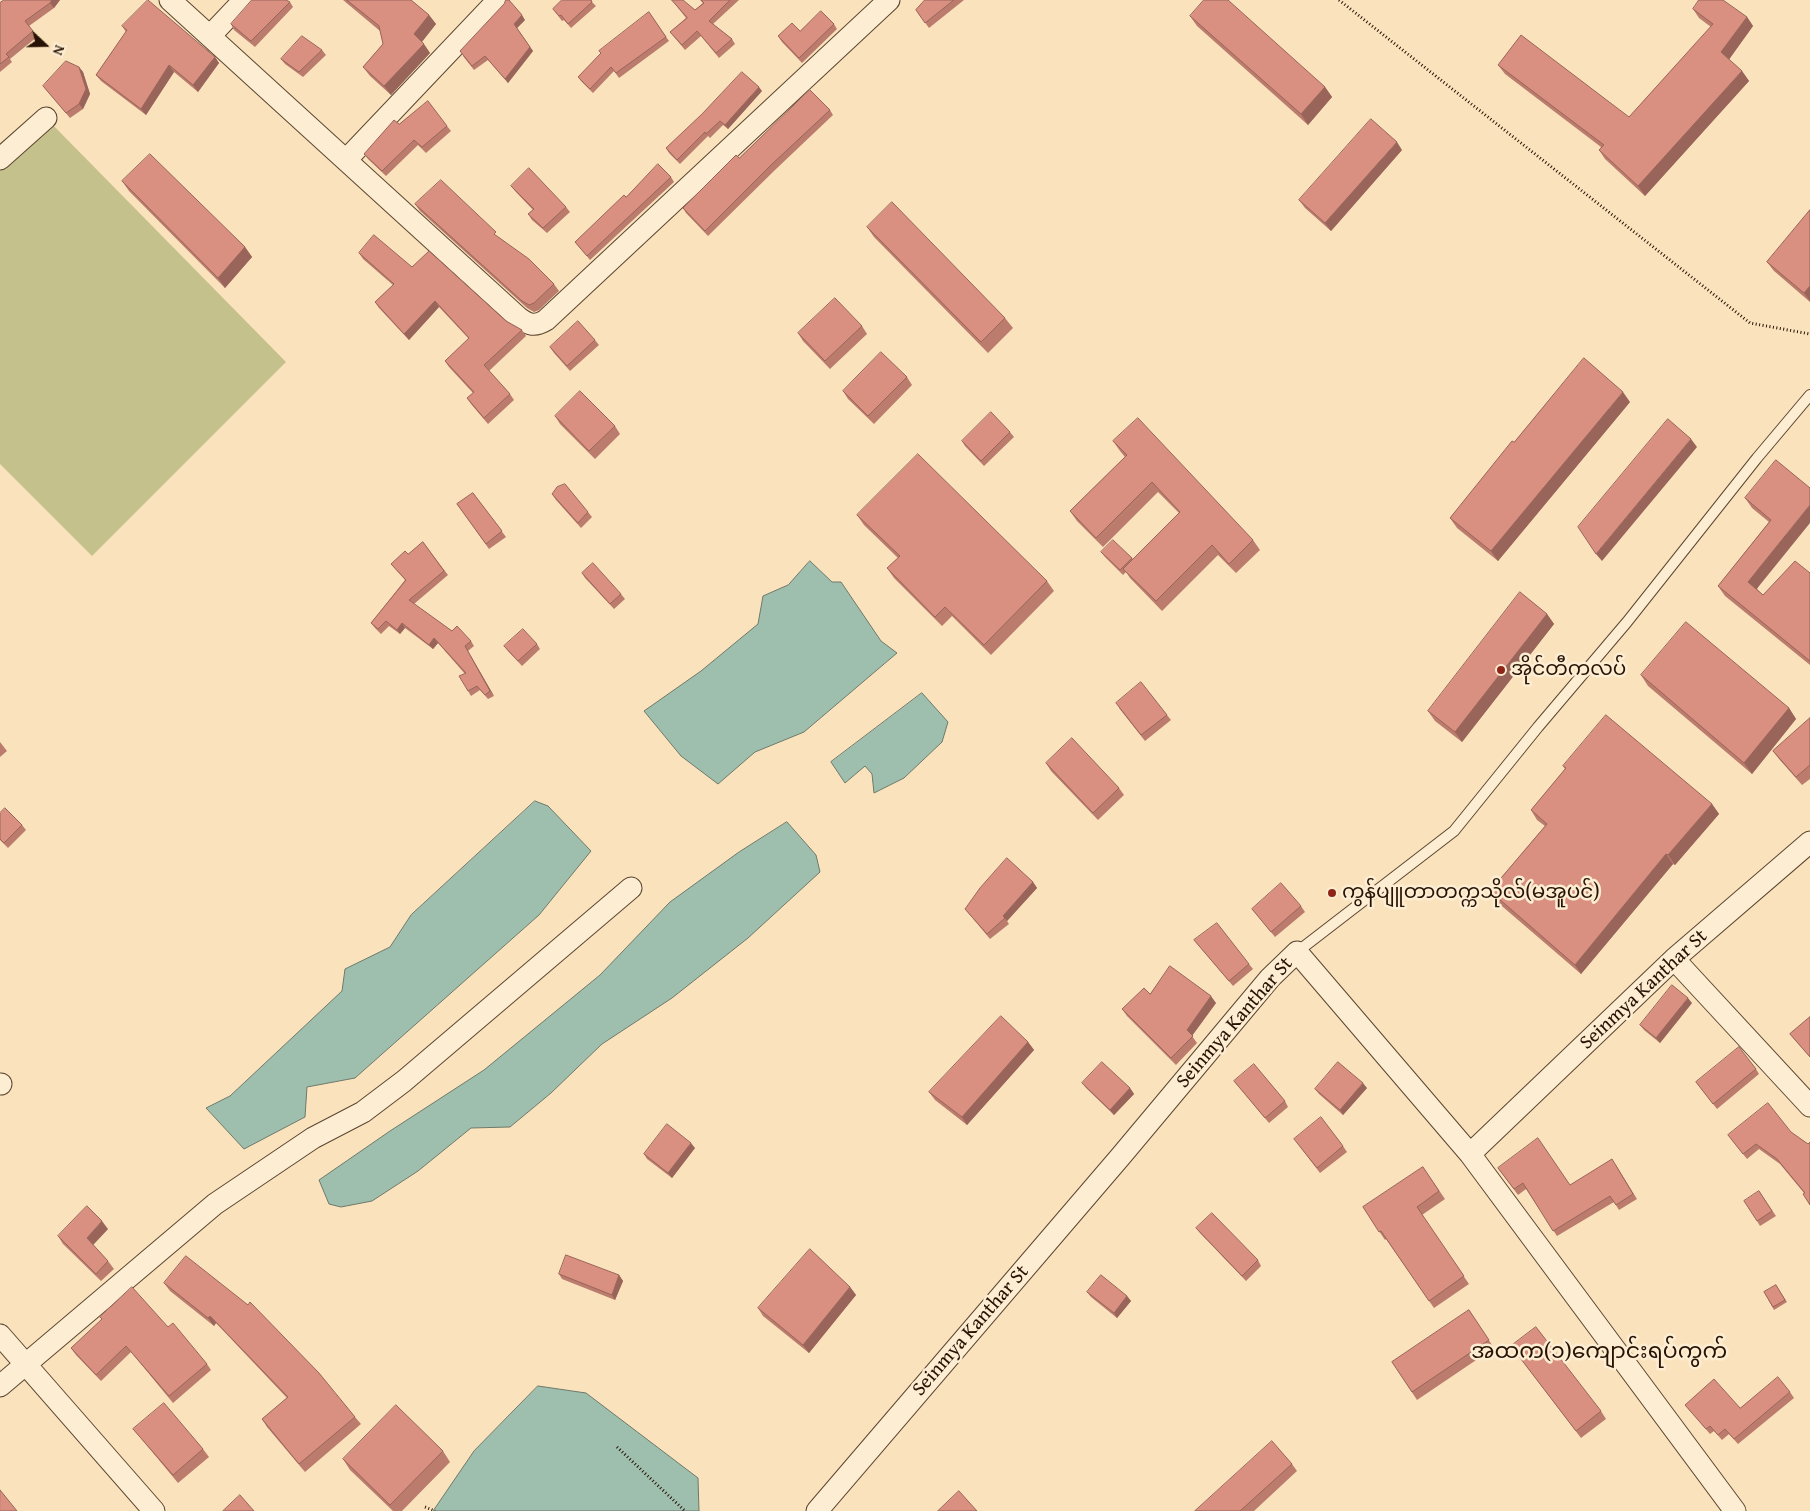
<!DOCTYPE html>
<html>
<head>
<meta charset="utf-8">
<style>
  body { margin:0 }
  #map { position:relative; width:1810px; height:1511px; overflow:hidden; background:#fae3bc; font-family:"Gentium Book Plus",serif }
  canvas { display:block }
  .north { position:absolute; left:20px; top:20px; width:50px; height:50px; -webkit-text-stroke:4px #fcedd3; paint-order:stroke; rotate:111deg; font-size:14px; font-weight:700; line-height:20px; text-align:center; color:#271203 }
  .north::after { content:''; display:block; margin:auto; width:18px; height:22px; background:#271203; clip-path:polygon(50% 0,100% 100%,50% 72%,0 100%) }
</style>
</head>
<body>
<div id="map">
<canvas width="1810" height="1511"></canvas>
<div class="north">N</div>
</div>
<script>
const ctx = document.querySelector('canvas').getContext('2d');
ctx.lineJoin = 'round';
function fill(path, color) { ctx.fillStyle = color; ctx.fill(path, 'evenodd'); }
function trace(path, color, width, dash) { ctx.strokeStyle = color; ctx.lineWidth = width; ctx.lineCap = dash ? 'butt' : 'round'; ctx.setLineDash(dash || []); ctx.stroke(path); }
function label(font, color, halo, rows, align = 'center') {
  ctx.font = font + ' "Gentium Book Plus","Noto Sans Myanmar",serif'; ctx.lineWidth = 5; ctx.setLineDash([]); ctx.textBaseline = 'middle'; ctx.strokeStyle = halo; ctx.fillStyle = color; for (const [text, x, y, turn = 0] of rows) {
    ctx.save(); ctx.translate(x, y); ctx.rotate((+turn || 0) * Math.PI / 180); ctx.textAlign = isNaN(turn) ? turn : align; if (halo) ctx.strokeText(text, 0, 0); ctx.fillText(text, 0, 0); ctx.restore();
  }
}
fill(new Path2D(`
  M46 118 286 362 92 556 0 464V164Z`), '#c5c18c');
const water = new Path2D(`
  M810 561 832 582H841L881 641 897 653 804 732 755 752 718 784 681 756 644 711 701 671 758 624 763 596 788 585Z
  M922 693 948 722 942 742 904 778 874 793 872 774 865 766 845 783 831 762Z
  M535 801 548 806 591 851 539 915 355 1078 307 1087 305 1117 244 1149 206 1108 230 1096 342 991 345 969 390 947 411 915Z
  M787 822 816 855 820 872 748 938 672 998 602 1044 551 1093 510 1127 471 1128 418 1171 372 1201 341 1207 329 1204 319 1180 390 1131 484 1070 600 975 670 902 739 852Z
  M538 1386 586 1393 698 1478 699 1511H433L474 1451Z`);
fill(water, '#9ebeae');
trace(water, '#6e796a', 1);
const service = new Path2D(`
  M1297 952 1454 831 1538 727 1627 622 1757 458 1810 395`);
const minor = new Path2D(`
  M170 0 519 318C529 325 535 327 546 320L889 0
  M210 36 244 0
  M0 159 46 118
  M346 160 498 0
  M1674 959 1810 1106
  M0 1084H1
  M1470 1154 1735 1511
  M0 1335 154 1511
  M0 1386 215 1204 313 1138 363 1112 404 1081 631 888
  M817 1511 1121 1156 1270 978 1297 952 1470 1154 1674 959 1810 842`);
trace(service, '#5c4631', 12);
trace(minor, '#5c4631', 23);
trace(new Path2D(`
  M1339 0 1750 323 1810 334
  M617 1447 685 1511
  M425 1507 435 1511`), '#271203', 3, [1, 2.5]);
trace(service, '#fcedd3', 10);
trace(minor, '#fcedd3', 21);
fill(new Path2D(`
  M4 0H60L54 8 29 26 37 37 10 59 12 62 0 72V3Z
  M343 0H411L429 15 436 24 422 42 430 53 391 95 370 76 363 67 383 44 380 31Z
  M562 0H592L591 1 596 6 571 28 564 20 562 21 553 9Z
  M672 0 695 10 703 3 700 0H739L713 24 732 39 735 44 719 58 701 36 685 50 670 32 686 18Z
  M925 0H964L929 28 916 10Z
  M290 2 293 7 255 47 234 30 231 24Z
  M1693 9 1747 17 1753 26 1729 59 1742 71 1749 81 1645 196 1605 159 1599 150 1601 147 1505 74 1498 65 1629 117 1711 27 1699 18Z
  M649 12 669 41 619 78 614 71 593 93 581 81 578 77Z
  M1190 16 1325 87 1332 97 1308 125 1197 26Z
  M525 20 517 28 533 51 508 83 488 60 474 70 463 56Z
  M834 24 837 29 802 63 782 42 778 36Z
  M122 26 215 57 219 63 198 92 174 72 146 115 101 81 96 75 126 32Z
  M322 50 326 55 303 77 285 64 281 59Z
  M79 67 83 72 90 94 83 109 70 118 43 86Z
  M762 91 728 129 723 125 710 138 708 136 680 164 669 153 666 148Z
  M830 110 833 115 775 170 708 236 686 213 683 208 739 158Z
  M399 124 447 126 451 131 426 153 418 145 386 176 368 159 364 154Z
  M1402 150 1331 231 1305 208 1299 200Z
  M671 177 674 182 590 260 575 242 626 197Z
  M122 181 245 247 252 257 225 288 129 191Z
  M511 186 566 207 570 212 547 233 532 220 528 214 533 210 515 191Z
  M415 204 500 238 554 284 559 291 539 310 534 312 527 308 420 211Z
  M1810 210V302L1774 271 1767 262Z
  M867 227 1005 318 1013 328 988 353 874 237Z
  M359 253 412 267 522 330 526 336 489 371 510 394 514 400 488 424 471 404 467 398 473 393 449 367 445 361 469 339 439 307 409 340 379 308 375 302 393 285 363 259Z
  M862 326 867 334 830 369 803 341 798 333Z
  M595 340 599 345 570 371 554 353 550 347Z
  M907 377 912 385 874 424 848 399 843 391Z
  M1630 402 1498 561 1457 528 1450 518 1514 442Z
  M555 416 615 426 620 434 595 459 560 424Z
  M1010 432 1014 437 984 466 965 446 962 441Z
  M1113 441 1253 540 1260 550 1236 573 1218 555 1162 611 1130 578 1126 572 1123 575 1105 557 1101 552 1132 558 1133 559 1179 513 1158 492 1103 547 1077 521 1070 511 1125 457 1120 451Z
  M1810 488 1757 589 1763 595 1810 573V665L1725 596 1718 586 1769 522 1752 508 1745 498Z
  M473 493 506 537 489 549 457 504Z
  M552 494 588 512 592 517 581 528 556 500Z
  M857 515 1047 581 1054 591 991 655 952 616 942 626 894 578 887 568 898 558 864 525Z
  M423 542 448 575 414 604 452 631 471 641 474 646 468 651 494 696 488 699 480 690 471 696 468 691 465 674 438 643 433 649 405 628 400 634 389 626 381 634 375 628 371 623 405 580 391 564 408 554Z
  M582 573 621 594 625 599 614 609 585 578Z
  M1547 614 1554 624 1462 742 1435 721 1428 711Z
  M537 644 540 649 522 666 508 651 504 646Z
  M1641 675 1789 708 1796 719 1752 774 1648 686Z
  M1119 708 1167 715 1171 720 1145 741Z
  M1810 718V779L1802 785 1779 759 1773 751Z
  M0 742 7 751 0 757Z
  M1046 763 1119 788 1124 795 1098 820 1051 771Z
  M1563 766 1712 804 1719 814 1675 865 1673 864 1581 974 1496 901 1490 891 1545 826 1537 820 1531 810 1565 769Z
  M0 813 22 825 26 830 8 848 0 840Z
  M1033 882 1037 888 1007 921 1009 924 990 939 965 909Z
  M1301 906 1305 912 1275 937 1252 909Z
  M1194 940 1249 964 1253 969 1233 986Z
  M1150 994 1216 1003 1192 1036 1197 1043 1176 1065 1127 1016 1122 1009Z
  M1692 1003 1660 1043 1644 1030 1640 1025Z
  M1810 1017V1057L1794 1039 1790 1034Z
  M1028 1042 1034 1050 967 1125 935 1100 929 1092Z
  M1756 1069 1759 1074 1717 1109 1696 1082Z
  M1234 1081 1285 1101 1288 1107 1269 1123Z
  M1082 1083 1130 1088 1134 1094 1114 1115 1086 1088Z
  M1367 1088 1343 1115 1319 1094 1315 1089Z
  M1791 1132 1808 1144 1804 1193 1780 1164 1759 1149 1747 1159 1728 1135Z
  M1298 1144 1343 1146 1347 1152 1320 1173Z
  M695 1148 672 1178 647 1159 644 1154Z
  M1616 1165 1637 1199 1619 1210 1614 1202 1557 1236 1526 1189 1518 1195 1498 1168 1570 1185Z
  M1423 1167 1445 1199 1422 1215 1469 1284 1434 1308 1386 1239 1385 1240 1363 1207Z
  M1759 1191 1776 1216 1760 1226 1757 1221Z
  M1196 1228 1258 1260 1261 1266 1246 1281 1200 1233Z
  M108 1229 93 1245 108 1261 114 1269 101 1281 63 1244 58 1236Z
  M559 1274 619 1275 623 1281 615 1300 562 1279Z
  M164 1283 248 1305 355 1417 361 1424 305 1472 267 1427 262 1419 287 1398 216 1323 214 1326 170 1291Z
  M1776 1285 1787 1302 1774 1310 1764 1292Z
  M850 1287 856 1295 809 1353 763 1316 758 1308Z
  M1087 1292 1127 1296 1131 1301 1117 1318 1091 1297Z
  M1469 1310 1494 1348 1417 1400 1392 1362Z
  M168 1327 207 1364 211 1370 173 1403 131 1352 101 1381 76 1355 71 1348Z
  M1511 1346 1601 1411 1606 1419 1581 1438Z
  M1790 1392 1794 1398 1738 1444 1729 1434 1722 1440 1714 1431 1710 1434 1685 1405 1740 1408Z
  M133 1429 203 1449 209 1457 178 1483 139 1436Z
  M443 1451 450 1462 402 1511H393L350 1470 343 1459Z
  M1292 1464 1297 1471 1254 1511H1195Z`), '#bb7c6e');
fill(new Path2D(`
  M52 0H60L54 8 50 3Z
  M429 15 436 24 420 44 414 34Z
  M522 15 525 20 517 28 514 24Z
  M1747 17 1753 26 1728 61 1721 52Z
  M424 44 430 53 391 95 384 86Z
  M530 47 533 51 508 83 505 79Z
  M215 57 219 63 198 92 193 85Z
  M169 65 174 72 146 115 141 109Z
  M79 67 83 72 90 94 83 109 79 104Z
  M1742 71 1749 81 1645 196 1638 186Z
  M759 87 762 91 728 129 725 125Z
  M1325 87 1332 97 1308 125 1301 114Z
  M1397 142 1402 150 1331 231 1325 223Z
  M245 247 252 257 225 288 218 278Z
  M1810 286V301L1804 293Z
  M435 301 439 307 409 340 404 334Z
  M1623 392 1630 402 1498 561 1491 551Z
  M1691 439 1697 447 1602 561 1596 554Z
  M1810 505V523L1755 591 1748 582Z
  M1547 614 1554 624 1462 742 1455 732Z
  M402 623 405 628 400 634 397 630Z
  M434 638 438 643 433 649 429 645Z
  M465 646 468 651 494 696 490 691Z
  M1789 708 1796 719 1752 774 1744 763Z
  M1712 804 1719 814 1675 865 1668 855Z
  M1666 854 1673 864 1581 974 1575 965Z
  M1033 882 1037 888 1007 921 1003 916Z
  M1211 996 1216 1003 1191 1037 1187 1030Z
  M1688 998 1692 1003 1660 1043 1656 1038Z
  M1028 1042 1034 1050 967 1125 962 1117Z
  M1363 1083 1367 1088 1343 1115 1340 1110Z
  M1130 1088 1134 1094 1114 1115 1110 1110Z
  M691 1143 695 1148 672 1178 668 1173Z
  M102 1221 108 1229 92 1246 87 1238Z
  M619 1275 623 1281 615 1300 612 1295Z
  M850 1287 856 1295 809 1353 803 1345Z
  M1127 1296 1131 1301 1117 1318 1114 1313Z
  M210 1316 216 1323 214 1326 208 1318Z`), '#99655a');
const building = new Path2D(`
  M4 0H52L50 3 25 21 33 31 6 54 9 57 0 64V3Z
  M148 0 215 57 193 85 169 65 141 109 96 75 127 30 122 26Z
  M252 0H286L290 2 251 41 231 24Z
  M347 0H411L429 15 414 34 424 44 384 86 363 67 383 44 379 26Z
  M506 0H509L522 15 514 24 530 47 505 79 485 56 472 66 460 51 504 4Z
  M562 0H591L592 2 568 24 561 15 559 16 553 9Z
  M672 0H683L695 10 704 3 701 0H730L709 21 732 39 716 53 697 31 682 45 670 32 687 18Z
  M925 0H954L925 23 916 10Z
  M1204 0H1228L1325 87 1301 114 1190 16Z
  M1699 0H1723L1747 17 1721 52 1742 71 1638 186 1599 150 1604 145 1498 65 1521 35 1629 117 1713 24 1693 9Z
  M821 11 834 24 799 58 778 36 792 23 800 31Z
  M649 12 666 37 616 73 611 67 590 89 578 77 601 53 599 51Z
  M302 36 322 50 299 72 281 59Z
  M66 61 79 67 86 89 79 104 66 113 43 86Z
  M742 72 759 87 725 125 720 121 706 134 705 132 677 160 666 148 702 114Z
  M810 90 830 110 771 165 705 231 683 208 736 155 739 158Z
  M428 101 447 126 422 147 414 140 382 171 364 154 394 120 399 124Z
  M1371 119 1397 142 1325 223 1299 200Z
  M150 154 245 247 218 278 122 181Z
  M658 164 671 177 587 256 575 242 624 195 626 197Z
  M529 168 566 207 543 228 528 214 534 209 511 186Z
  M441 180 496 232 494 234 529 259 554 284 534 303 529 305 522 301 415 204Z
  M892 202 1005 318 981 342 867 227Z
  M1810 210V286L1804 293 1767 262Z
  M374 235 412 267 429 251 506 321 522 330 484 365 510 394 484 418 467 398 474 392 445 361 469 338 435 301 404 334 375 302 394 284 359 253Z
  M835 298 862 326 825 361 798 333Z
  M578 321 595 340 567 366 550 347Z
  M881 352 907 377 868 416 843 391Z
  M1584 358 1623 392 1491 551 1450 518 1512 441 1514 442Z
  M580 391 615 426 589 451 555 416Z
  M991 412 1010 432 981 461 962 441Z
  M1138 418 1253 540 1229 564 1212 545 1156 601 1123 569 1180 512 1152 482 1096 538 1070 511 1127 455 1113 441Z
  M1668 419 1691 439 1596 554 1578 527Z
  M918 454 1047 581 984 645 945 607 935 617 887 568 900 556 857 515Z
  M1776 460 1810 488V505L1748 582 1763 595 1795 561 1810 573V661L1718 586 1771 520 1745 498Z
  M565 484 588 512 578 523 552 494 557 487Z
  M473 493 502 531 486 544 457 504Z
  M1113 540 1132 558 1120 570 1101 552Z
  M423 542 444 571 409 600 452 631 457 626 471 641 465 646 490 691 485 695 477 686 468 691 459 676 466 673 434 638 429 645 402 623 397 630 386 621 378 629 371 623 406 580 391 564 405 551 408 554Z
  M593 563 621 594 610 604 582 573Z
  M1520 592 1547 614 1455 732 1428 711Z
  M1686 622 1789 708 1744 763 1641 675Z
  M523 629 537 644 518 661 504 646Z
  M1141 682 1167 715 1141 735 1116 703Z
  M1606 715 1712 804 1668 855 1666 854 1575 965 1490 891 1547 824 1531 810 1566 768 1563 766Z
  M1810 718V765L1796 777 1773 751Z
  M1072 738 1119 788 1093 813 1046 763Z
  M5 808 22 825 4 843 0 839V813Z
  M1007 858 1033 882 1003 916 1005 918 987 934 965 909 980 888Z
  M1281 883 1301 906 1271 932 1252 909Z
  M1217 923 1249 964 1229 981 1194 940Z
  M1170 966 1211 996 1187 1030 1193 1036 1171 1058 1122 1009 1144 988 1150 994Z
  M1672 985 1688 998 1656 1038 1640 1025Z
  M1001 1016 1028 1042 962 1117 929 1092Z
  M1810 1017V1057L1790 1034Z
  M1739 1047 1756 1069 1713 1104 1696 1082Z
  M1102 1062 1130 1088 1110 1110 1082 1083Z
  M1338 1062 1363 1083 1340 1110 1315 1089Z
  M1254 1064 1285 1101 1265 1118 1234 1081Z
  M1768 1103 1791 1132 1808 1144 1810 1142V1205L1803 1194 1805 1193 1777 1159 1756 1144 1743 1154 1728 1135Z
  M1321 1117 1343 1146 1317 1168 1294 1139Z
  M667 1124 691 1143 668 1173 644 1154Z
  M1538 1138 1570 1185 1612 1159 1633 1194 1616 1205 1610 1196 1553 1231 1523 1183 1514 1189 1498 1168Z
  M1423 1167 1439 1191 1417 1207 1464 1276 1429 1301 1381 1231 1379 1232 1363 1207Z
  M1759 1191 1772 1211 1757 1221 1744 1201Z
  M87 1206 102 1221 87 1238 108 1261 96 1274 58 1236Z
  M1212 1213 1258 1260 1242 1276 1196 1228Z
  M810 1249 850 1287 803 1345 758 1308Z
  M566 1255 619 1275 612 1295 559 1274Z
  M186 1256 248 1305 250 1302 319 1373 355 1417 299 1464 262 1419 288 1397 210 1316 208 1318 164 1283Z
  M1101 1275 1127 1296 1114 1313 1087 1292Z
  M1776 1285 1785 1300 1773 1307 1764 1292Z
  M132 1287 168 1327 173 1323 207 1364 169 1396 126 1346 96 1375 71 1348 102 1319 100 1317Z
  M1469 1310 1489 1340 1412 1392 1392 1362Z
  M1536 1327 1601 1411 1576 1431 1511 1346Z
  M1778 1377 1790 1392 1734 1439 1725 1429 1718 1435 1710 1426 1706 1429 1685 1405 1714 1379 1740 1408Z
  M164 1403 203 1449 173 1475 133 1429Z
  M396 1405 443 1451 390 1505 343 1459Z
  M1272 1441 1292 1464 1240 1511H1195Z
  M0 1490 17 1511H0Z
  M959 1491 977 1511H938Z
  M240 1495 254 1511H223Z`);
fill(building, '#da9080');
trace(building, '#99655a', 1);
for (const [x, y, r, color] of [
  [1501,670,5,"#8f2418"],
  [1332,893,5,"#8f2418"]
]) { const dot = new Path2D(); dot.arc(x, y, r, 0, 2 * Math.PI); ctx.fillStyle = color; ctx.fill(dot); trace(dot, '#fcedd3', 2); }
label('20px', '#271203', '#fcedd3', [
  ["အိုင်တီကလပ်",1511,670],
  ["ကွန်ပျူတာတက္ကသိုလ်(မအူပင်)",1342,893]
], 'left');
label('20px', '#271203', '#fcedd3', [
  ["Seinmya Kanthar St",1644,990,-43],
  ["Seinmya Kanthar St",1235,1023,-49],
  ["Seinmya Kanthar St",971,1331,-49]
]);
label('22px', '#271203', '#fcedd3', [
  ["အထက(၁)ကျောင်းရပ်ကွက်",1599,1352]
]);
</script>
</body>
</html>
